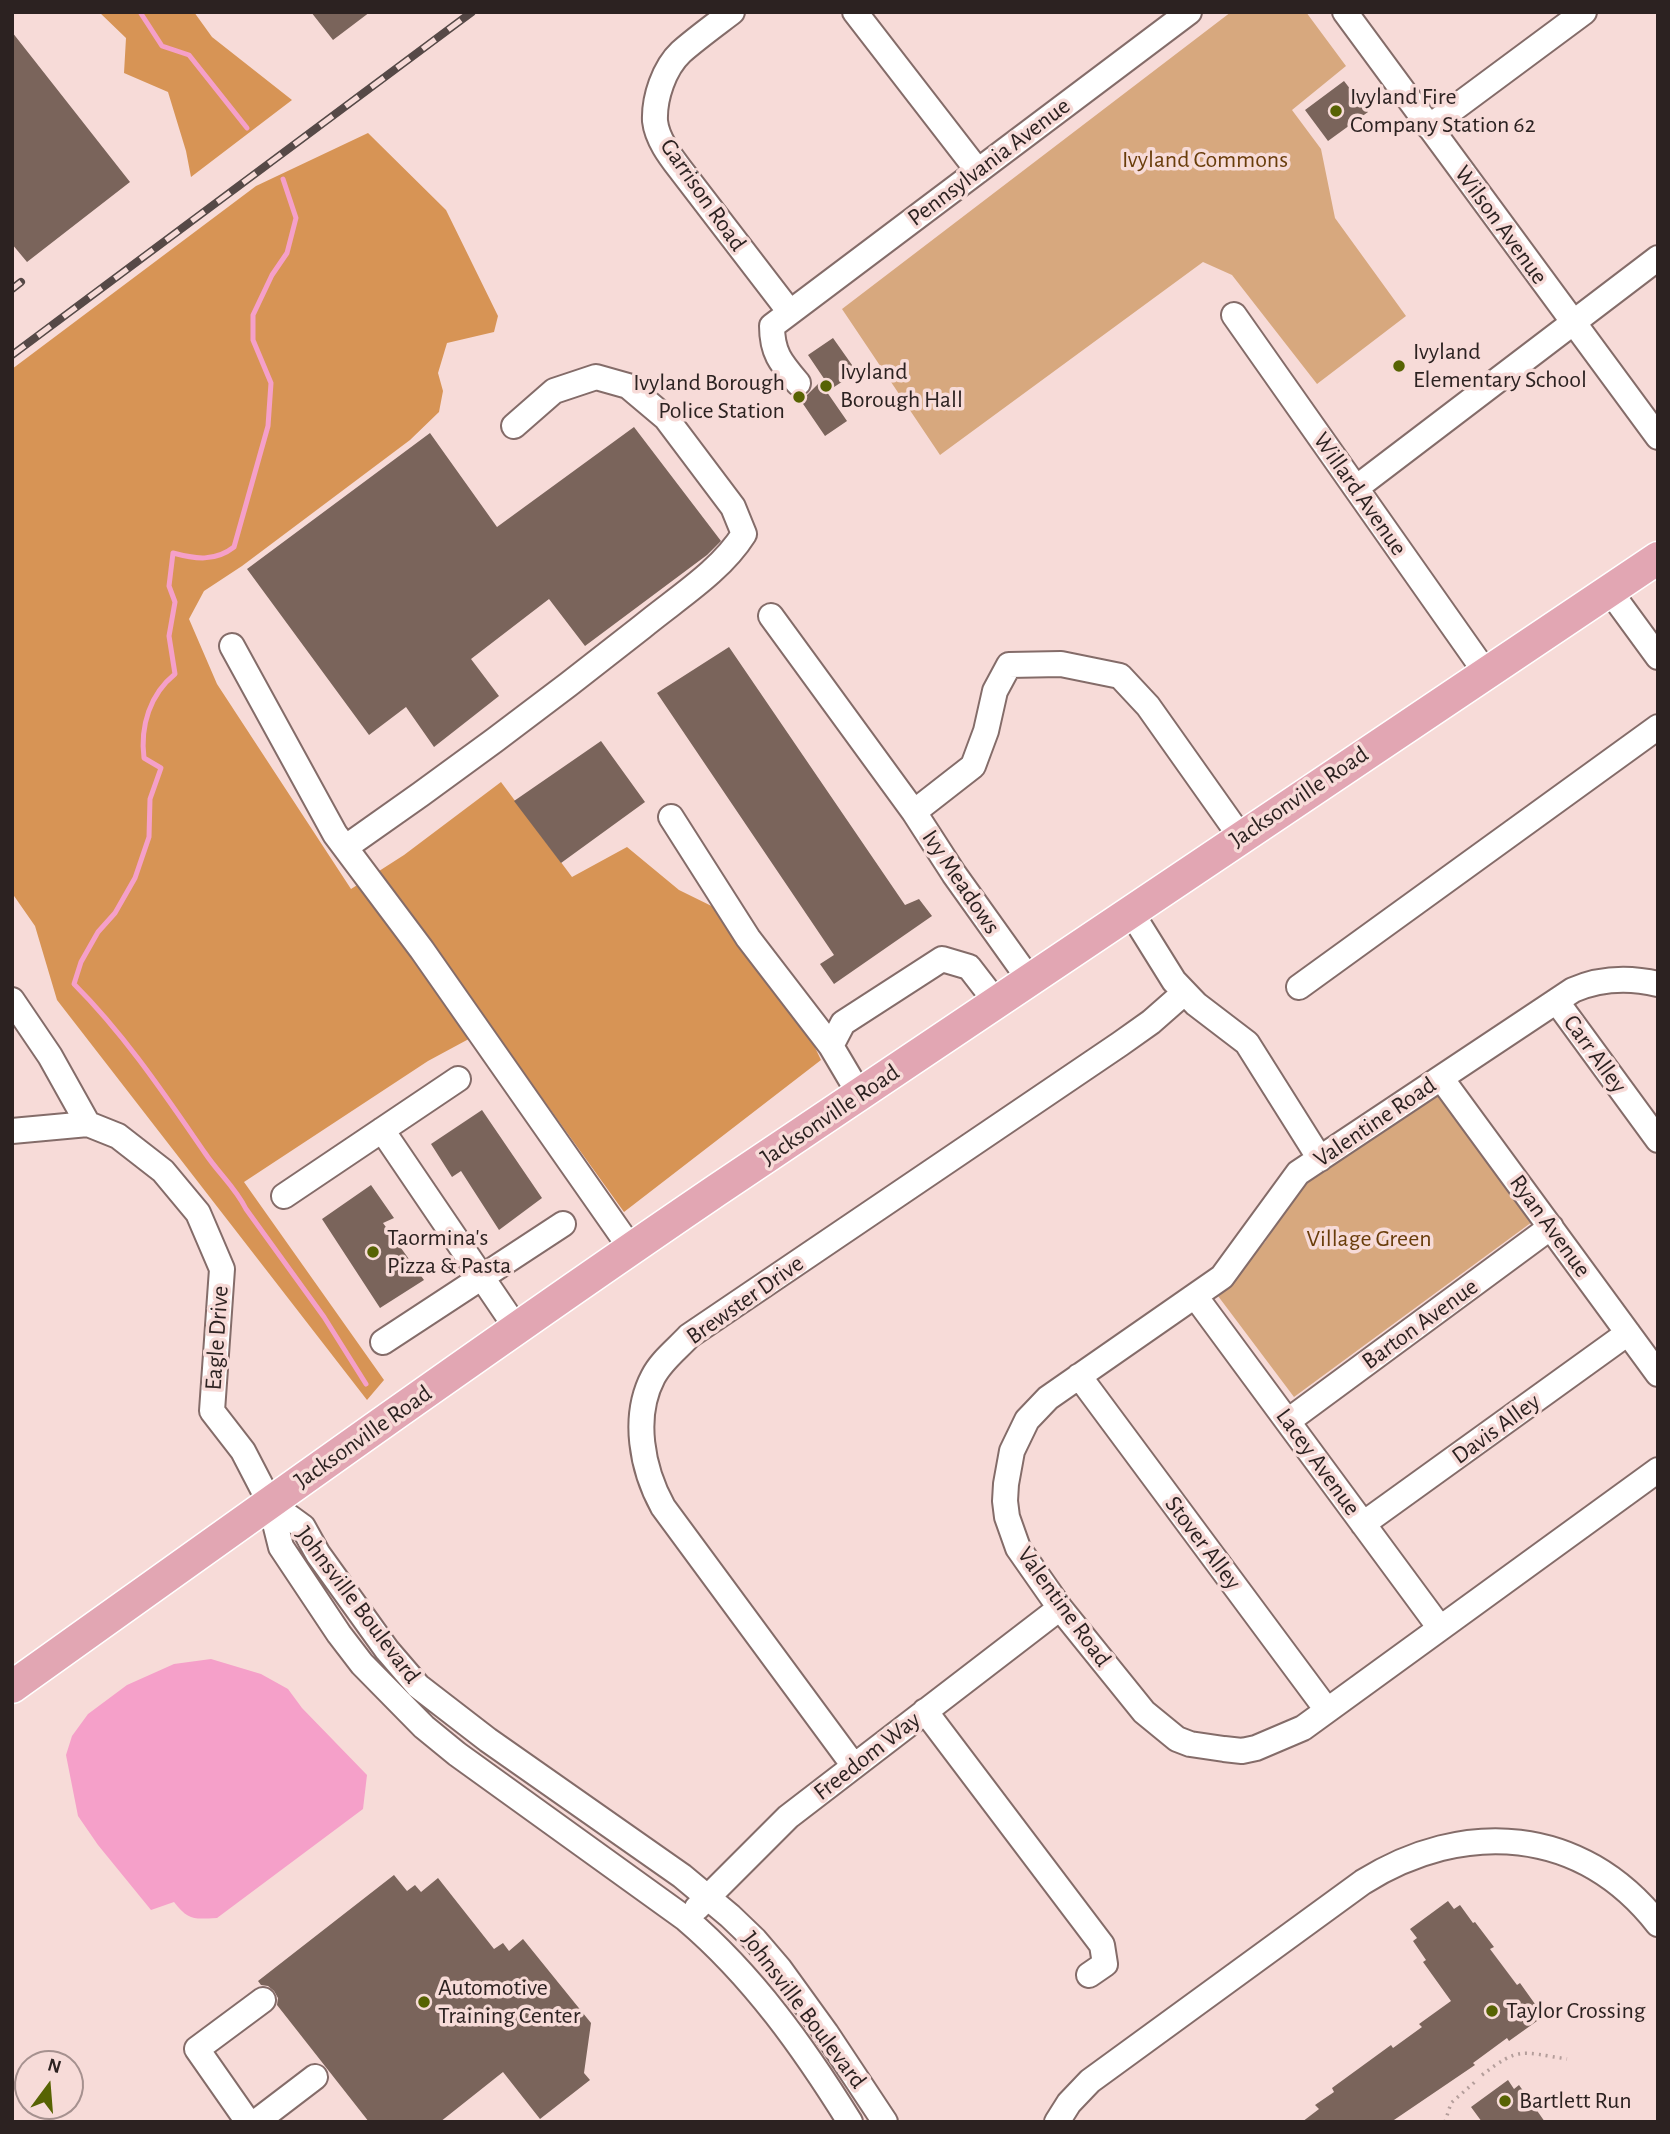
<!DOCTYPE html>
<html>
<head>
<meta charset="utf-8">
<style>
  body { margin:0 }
  #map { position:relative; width:1670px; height:2134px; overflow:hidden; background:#f7dbd8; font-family:"Alegreya Sans",sans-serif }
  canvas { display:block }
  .frame { position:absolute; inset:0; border:14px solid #2c2221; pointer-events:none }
  .north { position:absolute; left:14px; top:2050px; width:70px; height:70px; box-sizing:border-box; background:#f7dbd8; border:2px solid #a6918f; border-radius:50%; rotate:16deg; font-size:19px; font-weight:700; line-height:28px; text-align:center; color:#2c2221 }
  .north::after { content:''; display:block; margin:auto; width:24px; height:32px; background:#576303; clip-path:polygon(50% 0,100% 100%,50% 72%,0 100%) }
</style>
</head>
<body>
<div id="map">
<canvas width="1670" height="2134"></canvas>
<div class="frame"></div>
<div class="north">N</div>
</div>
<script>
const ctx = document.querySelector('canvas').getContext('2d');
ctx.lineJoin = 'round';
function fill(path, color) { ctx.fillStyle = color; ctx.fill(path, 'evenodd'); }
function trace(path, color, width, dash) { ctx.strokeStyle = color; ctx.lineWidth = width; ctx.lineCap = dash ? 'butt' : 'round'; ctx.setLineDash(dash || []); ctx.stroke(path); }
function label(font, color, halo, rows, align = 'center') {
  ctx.font = font + ' "Alegreya Sans",sans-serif'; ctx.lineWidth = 7; ctx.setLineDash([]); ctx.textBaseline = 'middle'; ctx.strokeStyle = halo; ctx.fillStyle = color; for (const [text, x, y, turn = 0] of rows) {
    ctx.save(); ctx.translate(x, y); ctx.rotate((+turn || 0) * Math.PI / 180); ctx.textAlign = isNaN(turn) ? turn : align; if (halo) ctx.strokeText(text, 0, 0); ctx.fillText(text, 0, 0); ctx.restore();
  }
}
fill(new Path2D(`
  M1231 12H1306L1346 66 1292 110 1321 149 1335 218 1406 316 1317 384 1232 275 1203 262 940 455 842 309Z
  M1441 1093 1532 1222 1294 1397 1218 1296 1265 1242 1305 1181Z`), '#d7a87e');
fill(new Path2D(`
  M99 12H194L212 37 292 100 191 177 186 151 168 92 124 73 126 38Z
  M368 133 446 210 498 316 494 332 447 343 438 373 443 391 439 412 410 440 242 566 204 591 189 619 217 684 351 889 404 855 501 782 572 877 627 847 679 890 740 920 809 1035 821 1060 624 1212 491 1027 428 1061 244 1182 384 1380 367 1400 57 1000 35 926 12 893V369L256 186Z`), '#d79455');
fill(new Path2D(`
  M211 1659 261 1674 288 1689 302 1708 367 1775 363 1809 217 1918C194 1919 189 1921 174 1902L151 1910 98 1845 78 1816 66 1755 72 1736 88 1714 127 1685 174 1664Z`), '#f5a0c9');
trace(new Path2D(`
  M140 12 162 46 189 55 247 128
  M283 179 296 218 287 253 272 275 253 315V340L271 383 268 426 234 547C215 562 195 559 173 553L169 586 175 602 169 636 175 674C150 694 140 726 144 758L161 768 150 799 149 837 135 878 115 913 98 932 81 962 74 984C125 1035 165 1095 205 1153 219 1174 235 1187 246 1209L324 1317 366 1384`), '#f5a0c9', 5);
fill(new Path2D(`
  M311 12H370L333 40Z
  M12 32 130 182 27 262 12 244Z
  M1344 81 1368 112 1328 141 1305 110Z
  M833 338 857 372 831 389 808 355Z
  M820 382 847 421 825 436 799 398 807 395Z
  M634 427 721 541 707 555 585 646 549 599 471 659 499 696 434 747 406 707 369 735 247 569 430 433 497 527Z
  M729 647 905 905 919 899 932 916 834 984 820 964 834 955 657 693Z
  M601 741 645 802 561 863 514 801Z
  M482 1110 542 1198 499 1230 461 1171 452 1177 431 1144Z
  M371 1185 394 1218 383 1223 424 1280 380 1308 322 1219Z
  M394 1875 407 1891 415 1885 421 1892 438 1878 494 1949 503 1943 509 1951 523 1939 591 2023 584 2073 590 2080 540 2119 503 2072 440 2122H369L277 2005 278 1998 274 1991 268 1986 261 1985 258 1981Z
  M1448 1901 1454 1909 1460 1905 1473 1923 1475 1922 1494 1947 1490 1949 1517 1985 1520 1983 1540 2011 1533 2016 1537 2021 1509 2041 1507 2038 1473 2063 1475 2065 1391 2122H1302L1319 2109 1315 2105 1334 2092 1332 2088 1391 2045 1393 2048 1422 2027 1419 2024 1451 2001 1423 1962 1426 1960 1413 1941 1417 1938 1410 1929Z
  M1508 2080 1514 2089 1519 2085 1545 2122H1482L1471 2107Z`), '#7a645b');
const minor = new Path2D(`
  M732 12C715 25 697 38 681 52 664 68 654 98 655 121 657 139 670 156 680 169L789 311
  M855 12 978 171
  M1345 12 1658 437
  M1429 127 1584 12
  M1234 315 1486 673
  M798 383C781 363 772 353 772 326L1189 12
  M1356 488 1658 258
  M1609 590 1658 657
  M771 616 914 812
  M232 646 335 834 422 950 632 1250
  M671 817 748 938 831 1046
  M346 847C447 777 545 704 642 627 677 598 720 572 744 534L733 507 666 418 628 386 596 377 554 391 514 426
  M1131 912 1174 981 1196 1004 1247 1043 1320 1159
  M1029 979 954 874 914 812 973 766 986 731 995 691 1009 665 1061 664 1120 676 1148 706 1240 836
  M1658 984C1628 977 1601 978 1573 990L1298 1173 1222 1277 1048 1398 1027 1420 1012 1451 1006 1484 1005 1501 1007 1517 1018 1548 1060 1608 1144 1712 1177 1739 1190 1744 1224 1749 1242 1751 1256 1748 1303 1728 1658 1470
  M1299 987 1658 727
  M12 1000 50 1056 88 1124
  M1557 1002 1658 1140
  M1441 1078 1658 1374
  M860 1095 831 1046 843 1023 942 959 969 967 996 1002
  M382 1130 517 1329
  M12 1131 88 1124 118 1136 163 1171 198 1213 222 1269 212 1411 243 1451 270 1503 281 1547 339 1634 362 1664 424 1727 457 1754 686 1919C753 1976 804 2048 850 2122
  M284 1196 458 1079
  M1195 1296 1440 1628
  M383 1342 563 1224
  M1079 1376 1327 1710
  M1288 1421 1551 1227
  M270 1503 303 1527 318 1554 387 1650 418 1686 488 1740 682 1876 730 1916 755 1940 779 1968 826 2033 885 2122
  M1363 1524 1628 1333
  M925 1711 1102 1945 1105 1964 1089 1975
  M854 1766 663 1507C642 1469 632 1417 653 1377 661 1361 677 1349 689 1336L1120 1044 1151 1022 1184 993
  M697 1908 788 1817 1060 1608
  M248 2122 197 2049 263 2000
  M256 2122 315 2077
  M1057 2122 1069 2103 1090 2081 1363 1882C1464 1819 1581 1826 1658 1924`);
const major = new Path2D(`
  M12 1687C246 1520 479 1352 717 1190 1030 978 1344 768 1658 558`);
trace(minor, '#846c69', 28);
trace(major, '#fff', 35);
trace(new Path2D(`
  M1482 2075C1520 2046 1521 2052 1567 2059
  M1445 2122 1451 2103 1476 2081`), '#b49e9b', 3.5, [2, 5]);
trace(minor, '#fff', 24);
trace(major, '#e2a6b3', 32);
const rail = new Path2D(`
  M12 289 21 282
  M12 355 472 12`);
trace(rail, '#564947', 8);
trace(rail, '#f7dbd8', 5, [16]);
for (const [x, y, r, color] of [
  [1336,111,7,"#576303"],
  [1399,366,7,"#576303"],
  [826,386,7,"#576303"],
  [799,397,7,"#576303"],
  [373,1252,7,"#576303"],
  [424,2002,7,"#576303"],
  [1492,2011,7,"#576303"],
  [1505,2101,7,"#576303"]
]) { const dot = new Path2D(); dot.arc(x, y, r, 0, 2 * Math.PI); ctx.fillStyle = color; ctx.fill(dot); trace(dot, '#f7dbd8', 2.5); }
label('24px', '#2c2221', '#f7dbd8', [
  ["Ivyland Fire",1350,97],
  ["Company Station 62",1350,125],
  ["Ivyland",1413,352],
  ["Elementary School",1413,380],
  ["Ivyland",840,372],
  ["Borough Hall",840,400],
  ["Ivyland Borough",785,383,"right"],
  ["Police Station",785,411,"right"],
  ["Taormina's",387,1238],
  ["Pizza & Pasta",387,1266],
  ["Automotive",438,1988],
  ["Training Center",438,2016],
  ["Taylor Crossing",1506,2011],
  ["Bartlett Run",1519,2101]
], 'left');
label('24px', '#693d0b', '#f7dbd8', [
  ["Ivyland Commons",1205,160],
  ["Village Green",1369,1239]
]);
label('24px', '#2c2221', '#f7dbd8', [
  ["Pennsylvania Avenue",989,162,-37],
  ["Garrison Road",703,195,55],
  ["Wilson Avenue",1501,225,54],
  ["Willard Avenue",1360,494,55],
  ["Jacksonville Road",1299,797,-34],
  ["Ivy Meadows",961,882,56],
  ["Carr Alley",1595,1054,54],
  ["Jacksonville Road",830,1115,-34],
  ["Valentine Road",1375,1122,-34],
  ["Ryan Avenue",1550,1226,54],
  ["Brewster Drive",745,1300,-35],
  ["Barton Avenue",1420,1324,-36],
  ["Eagle Drive",217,1338,-86],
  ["Davis Alley",1496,1429,-36],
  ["Jacksonville Road",363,1437,-35],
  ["Lacey Avenue",1318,1462,54],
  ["Stover Alley",1203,1543,53],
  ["Johnsville Boulevard",358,1605,53],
  ["Valentine Road",1064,1607,54],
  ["Freedom Way",867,1756,-38],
  ["Johnsville Boulevard",804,2010,53]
]);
</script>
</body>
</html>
